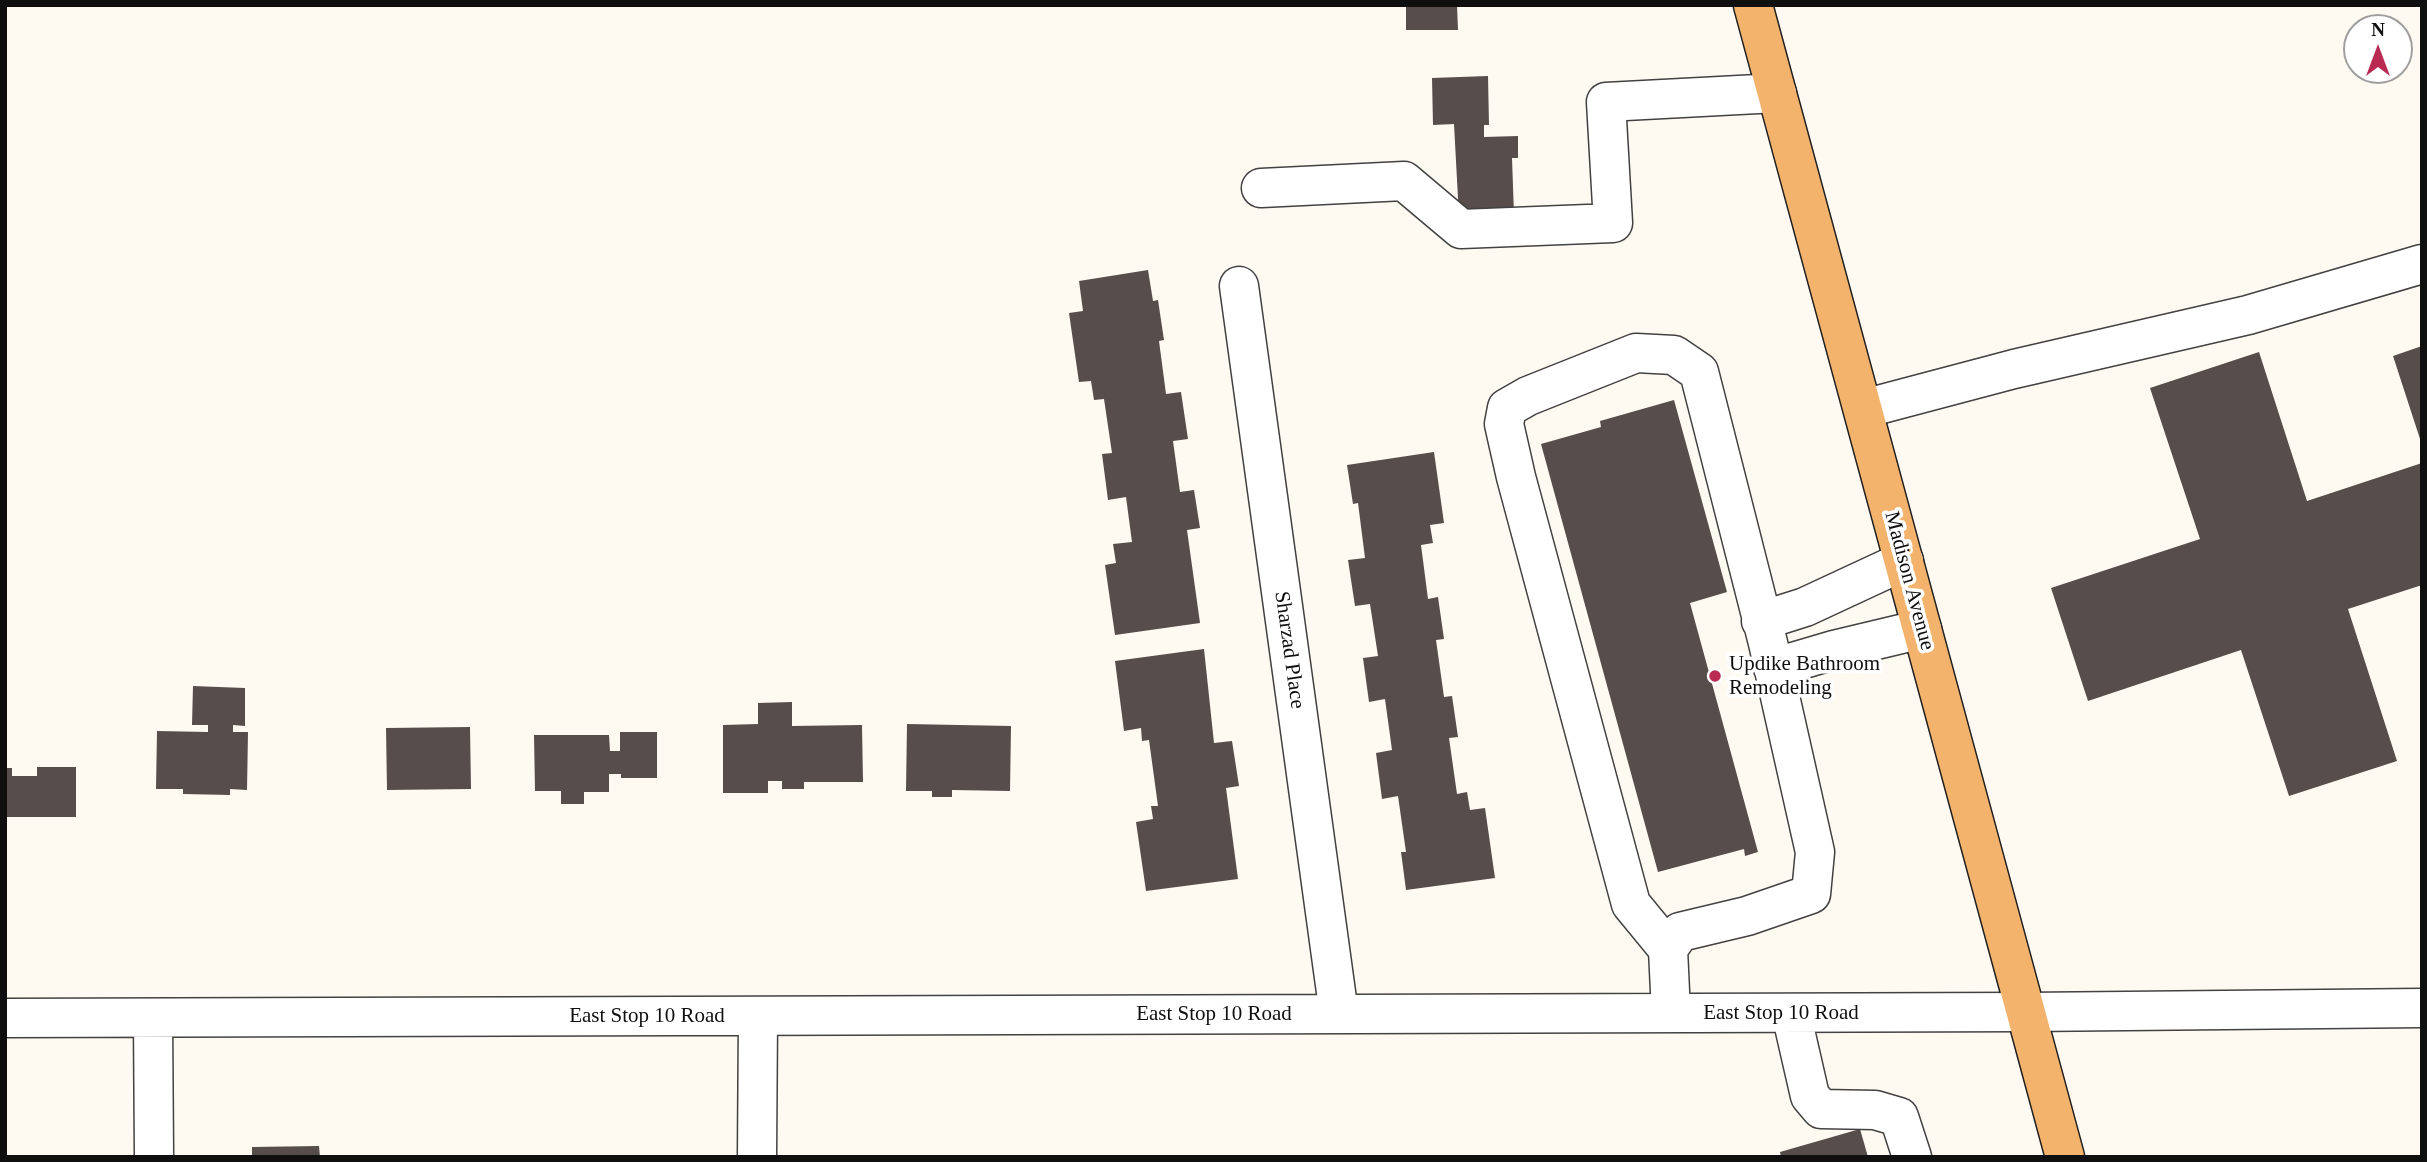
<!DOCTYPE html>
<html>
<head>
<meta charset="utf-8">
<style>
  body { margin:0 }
  #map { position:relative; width:2427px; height:1162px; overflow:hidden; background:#fef9f1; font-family:"Times New Roman",serif }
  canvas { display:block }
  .frame { position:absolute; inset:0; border:7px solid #0f0f0f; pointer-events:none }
  .north { position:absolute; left:2343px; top:14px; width:70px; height:70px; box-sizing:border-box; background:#fff; border:2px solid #9f9f9f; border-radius:50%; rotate:0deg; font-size:19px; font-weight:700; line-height:28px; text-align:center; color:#0f0f0f }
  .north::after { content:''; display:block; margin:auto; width:24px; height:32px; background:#ba2b53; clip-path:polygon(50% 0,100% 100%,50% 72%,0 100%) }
</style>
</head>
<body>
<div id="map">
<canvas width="2427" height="1162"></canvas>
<div class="frame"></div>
<div class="north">N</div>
</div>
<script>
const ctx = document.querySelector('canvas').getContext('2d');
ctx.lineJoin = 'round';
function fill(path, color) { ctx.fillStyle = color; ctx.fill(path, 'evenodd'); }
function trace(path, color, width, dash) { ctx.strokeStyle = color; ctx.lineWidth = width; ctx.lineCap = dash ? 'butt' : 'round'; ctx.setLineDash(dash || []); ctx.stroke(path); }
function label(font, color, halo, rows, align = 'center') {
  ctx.font = font + ' "Times New Roman",serif'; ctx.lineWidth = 7; ctx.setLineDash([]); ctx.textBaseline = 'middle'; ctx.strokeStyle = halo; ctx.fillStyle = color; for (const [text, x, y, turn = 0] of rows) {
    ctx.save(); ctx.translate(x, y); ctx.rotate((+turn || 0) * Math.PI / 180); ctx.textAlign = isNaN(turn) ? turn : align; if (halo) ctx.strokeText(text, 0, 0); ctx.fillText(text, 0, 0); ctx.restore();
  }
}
fill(new Path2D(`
  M1406 5H1457L1458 30H1406Z
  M1488 76 1489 125H1484V137L1518 136V158H1512L1514 215 1459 217 1454 124 1433 125 1432 78Z
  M1148 270 1153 301 1158 300 1164 340 1159 341 1166 394 1181 392 1188 439 1173 441 1180 492 1194 490 1200 528 1187 530 1200 623 1115 635 1105 565 1116 563 1113 544 1132 542 1126 497 1108 500 1102 454 1112 453 1104 399 1094 400 1091 381 1079 382 1069 313 1083 311 1079 281Z
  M2422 346V442H2421L2393 356Z
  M2259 352 2307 501 2422 463V585L2348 609 2397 761 2289 796 2241 650 2088 701 2051 588 2200 539 2150 388Z
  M1674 400 1727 592 1690 603 1758 852 1745 856 1744 849 1658 872 1541 444 1601 427 1600 421Z
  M1434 452 1444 523 1430 525 1433 543 1421 545 1428 599 1438 597 1444 639 1436 640 1444 697 1452 696 1458 737 1449 738 1457 794 1467 792 1470 810 1485 808 1495 878 1406 890 1401 852H1406L1398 796 1382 799 1376 753 1392 750 1385 699 1369 702 1363 658 1378 656 1370 604 1355 606 1348 560 1365 558 1358 503 1353 504 1347 465Z
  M1204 649 1214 743 1232 741 1239 786 1226 788 1238 879 1146 891 1136 822 1153 819 1151 806H1158L1149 740 1142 741 1141 728 1124 731 1115 661Z
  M193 686 245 688V726L233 725V732H248L247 790 230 789V795L183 794V789H156L157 731 208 732V725H192Z
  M792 702V726L862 725 863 782H804V789H782V781H768V793H723V725L758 724V703Z
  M907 724 1011 726 1010 791 952 790V797H932V791H906Z
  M470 727 471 789 387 790 386 728Z
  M620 732H657V778H621V774H609V792H584V804H561V791H535L534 735H609L610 751H620Z
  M37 767H76V817H5V768H12V776H37Z
  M1860 1129 1868 1157H1781L1780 1152Z
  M319 1146 320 1157H252V1147Z`), '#574d4b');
const minor = new Path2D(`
  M1261 188 1404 181 1461 229 1613 223 1606 102 1777 93
  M1239 286 1339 1014
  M1863 409 2014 369 2248 315 2422 264
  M1761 621 1805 607 1904 561
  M1773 668 1834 650 1922 629
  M1668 949 1631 904 1516 477 1504 424 1507 408 1528 396 1636 353 1674 355 1699 372 1768 643 1815 852 1811 894 1747 916 1680 932 1668 949 1671 1013
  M1791 1013 1810 1096 1821 1109 1875 1110 1899 1117 1912 1157
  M5 1018 2027 1012 2422 1008
  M153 1018 154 1157
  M757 1157 758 1016`);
const major = new Path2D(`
  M1753 5 2065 1157`);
trace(minor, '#424242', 41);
trace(major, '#202020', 41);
trace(minor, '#fff', 38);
trace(major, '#f3b36c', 38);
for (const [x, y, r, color] of [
  [1715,676,7,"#ba2b53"]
]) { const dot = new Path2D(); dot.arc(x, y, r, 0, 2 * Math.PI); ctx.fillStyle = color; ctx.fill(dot); trace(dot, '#fff', 2.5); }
label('21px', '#0f0f0f', '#fff', [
  ["Madison Avenue",1909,581,75],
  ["Sharzad Place",1289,650,82],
  ["East Stop 10 Road",1781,1013],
  ["East Stop 10 Road",1214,1014],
  ["East Stop 10 Road",647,1016]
]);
label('21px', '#0f0f0f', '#fff', [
  ["Updike Bathroom",1729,664],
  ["Remodeling",1729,688]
], 'left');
</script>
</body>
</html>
